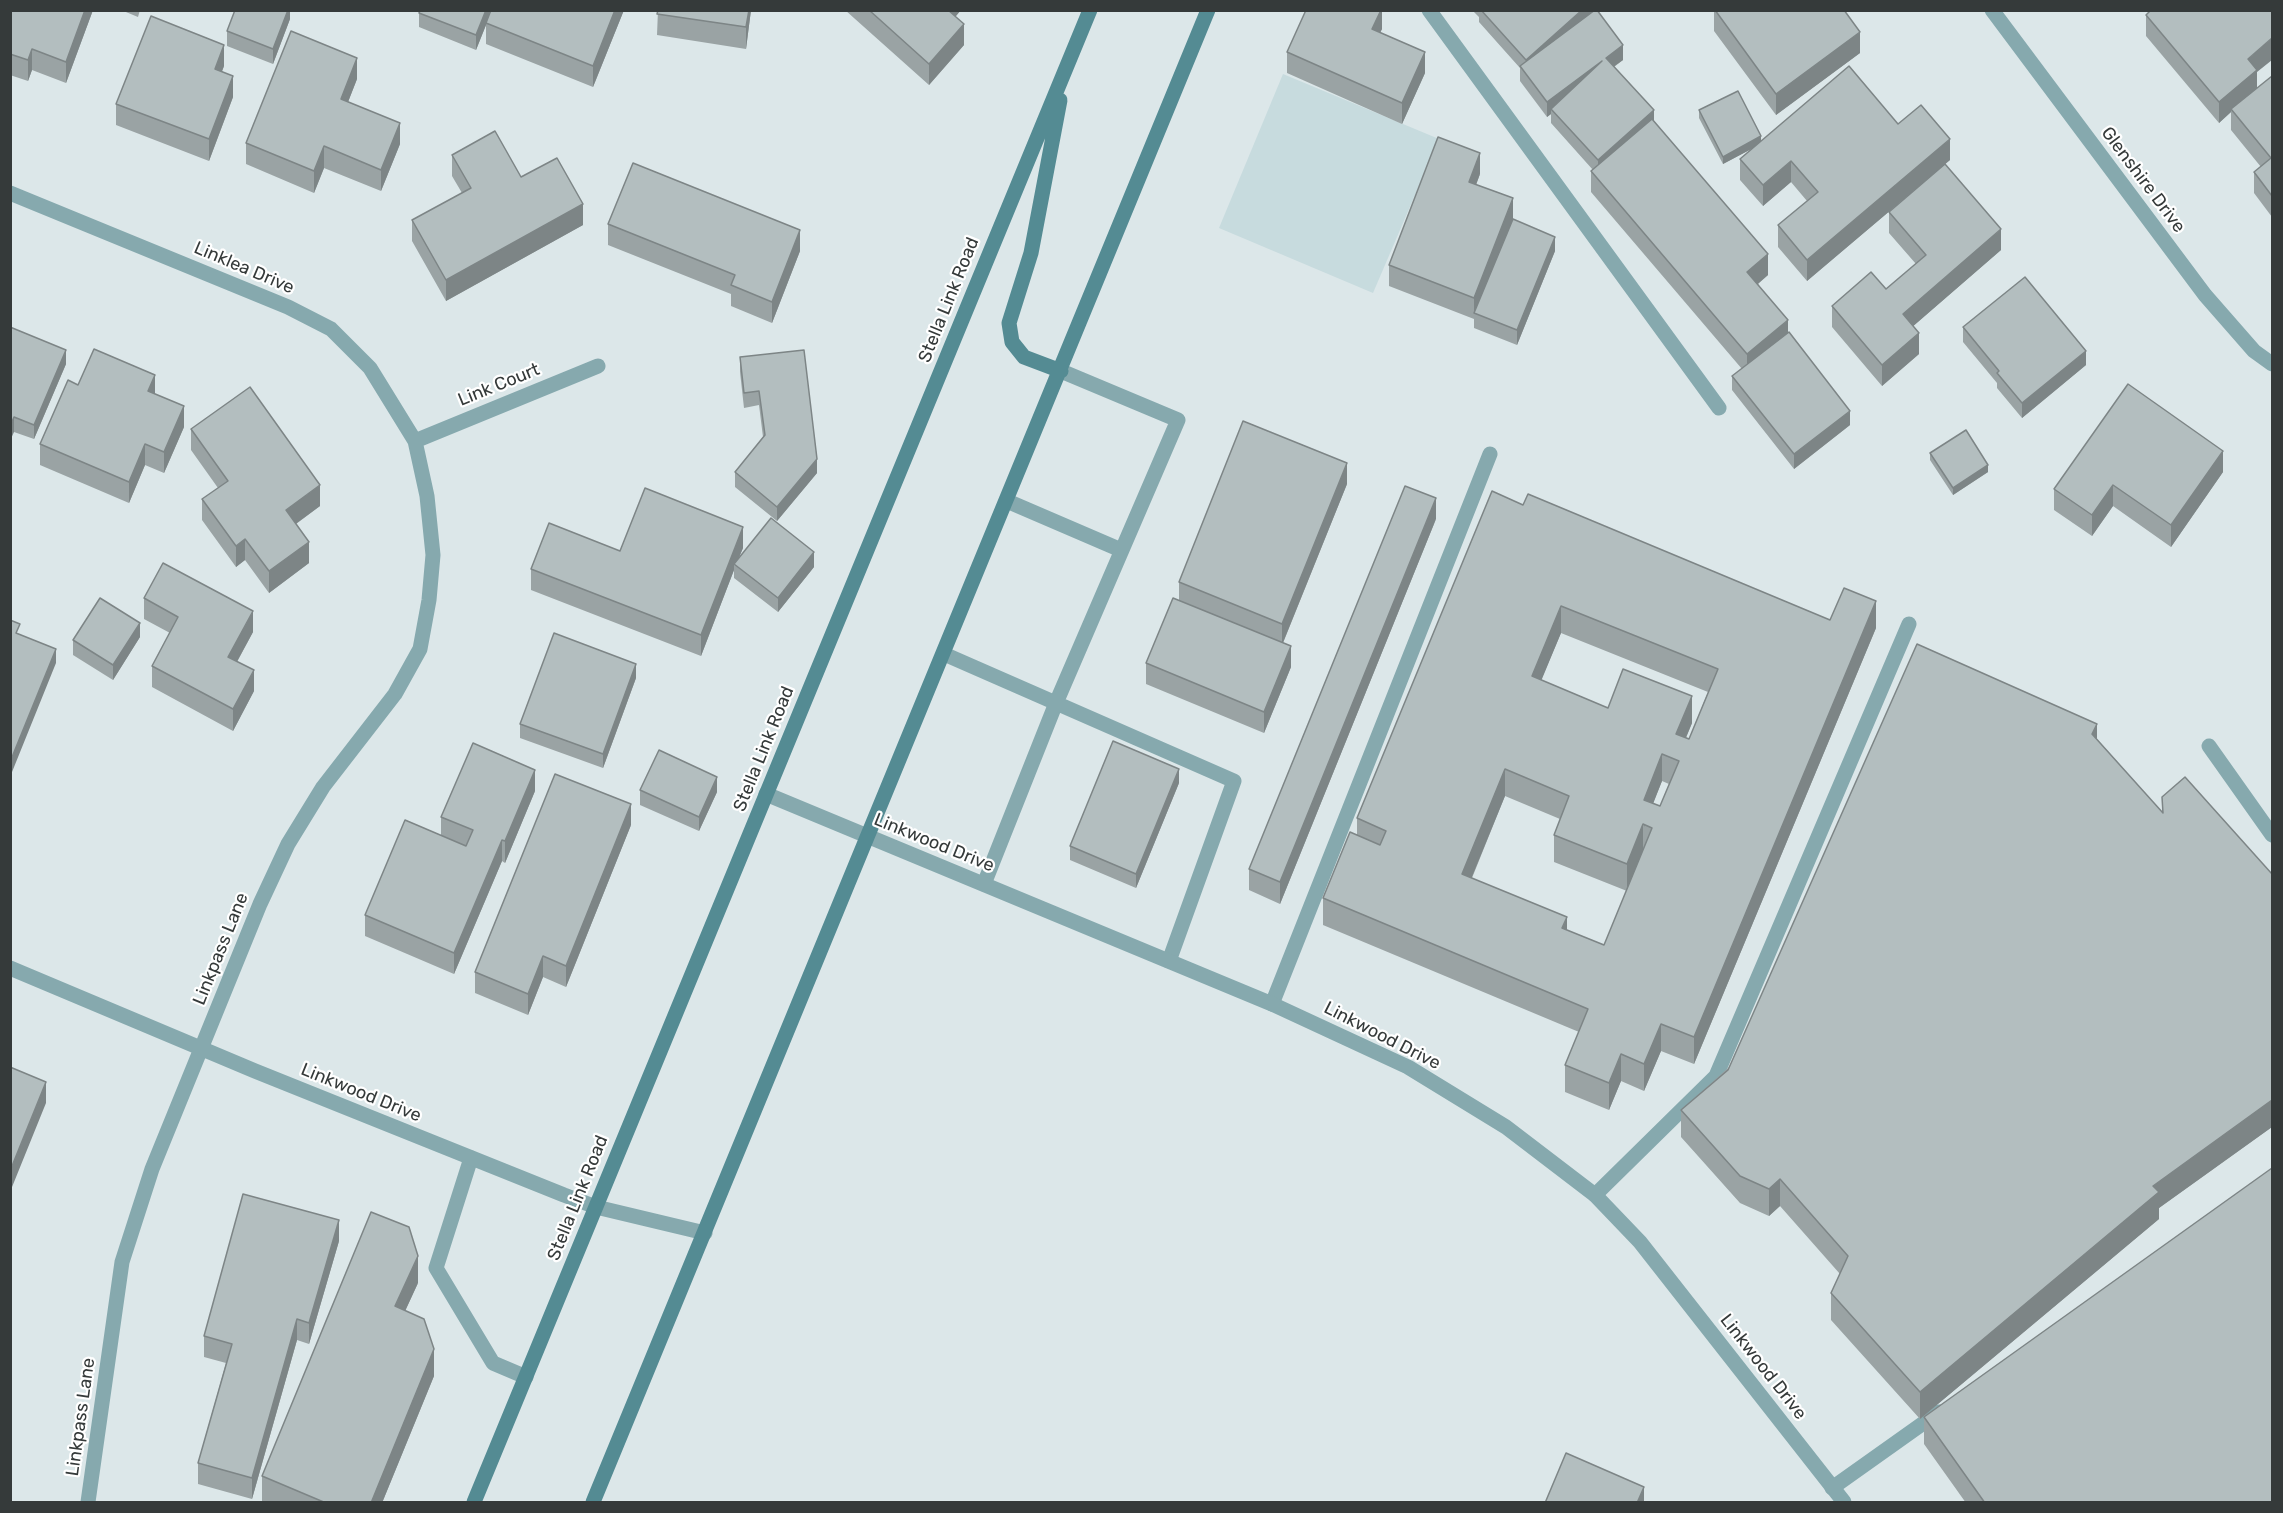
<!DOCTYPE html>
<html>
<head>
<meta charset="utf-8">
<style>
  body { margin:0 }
  #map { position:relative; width:2283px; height:1513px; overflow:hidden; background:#dce7e9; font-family:Rubik,sans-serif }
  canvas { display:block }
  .frame { position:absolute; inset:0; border:12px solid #353a3a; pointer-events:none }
</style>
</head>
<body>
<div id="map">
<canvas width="2283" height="1513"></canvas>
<div class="frame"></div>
</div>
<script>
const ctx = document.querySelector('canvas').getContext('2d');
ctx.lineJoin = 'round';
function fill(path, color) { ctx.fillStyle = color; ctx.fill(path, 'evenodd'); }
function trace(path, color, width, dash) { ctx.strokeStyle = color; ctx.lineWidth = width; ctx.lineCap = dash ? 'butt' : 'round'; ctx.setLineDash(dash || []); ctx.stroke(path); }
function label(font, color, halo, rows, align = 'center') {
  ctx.font = font + ' Rubik,sans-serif'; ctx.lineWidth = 4.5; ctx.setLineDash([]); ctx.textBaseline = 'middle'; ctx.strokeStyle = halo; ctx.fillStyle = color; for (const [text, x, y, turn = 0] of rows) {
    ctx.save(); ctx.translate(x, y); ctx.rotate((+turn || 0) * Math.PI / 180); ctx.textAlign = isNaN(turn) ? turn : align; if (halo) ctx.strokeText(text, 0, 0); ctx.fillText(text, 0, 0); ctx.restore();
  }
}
fill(new Path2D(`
  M1283 74 1439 139 1373 293 1219 228Z`), '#c7dbde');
trace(new Path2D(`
  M1429 10 1719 408
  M1007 501 1121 550
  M944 654 1234 781 1169 961
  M2209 746 2272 835
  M984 884 1056 703 1178 420 1061 371
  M1272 1004 1490 454
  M471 1158 436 1268 493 1363 526 1377
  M1595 1195 1716 1076 1909 624
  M1832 1488 1939 1412`), '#86a9ae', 15);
trace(new Path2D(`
  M1992 10 2205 295 2254 351 2272 364
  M10 193 288 307 331 329 370 368 415 441 427 496 433 555 429 600 420 649 395 694 323 787 288 844 260 904 152 1169 122 1262 88 1502
  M415 441 598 366
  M766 794 1272 1004 1408 1067 1506 1127 1595 1195 1640 1242 1844 1502
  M10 968 255 1071 564 1195 596 1207 705 1233`), '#86a9ae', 15);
trace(new Path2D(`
  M1060 100 1031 253 1009 323 1012 342 1024 357 1061 371
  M474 1502 1090 10
  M593 1502 1208 10`), '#548b93', 15);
fill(new Path2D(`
  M10 10H93L66 83 32 70 28 81 10 75Z
  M121 10H140L138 17Z
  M290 10V19L273 64 227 46V31Z
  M624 10 593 87 486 44V25L476 50 419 27V13Z
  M658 10H751L746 49 657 35Z
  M845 10H961L955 17 964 45 929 85Z
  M1382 10V29L1380 32 1425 73 1402 124 1287 73V52Z
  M1472 10H1597L1623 60 1614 67 1768 275 1758 284 1788 333 1850 425 1794 469 1732 390V376L1742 369 1591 192V171L1593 170 1551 123V114L1547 117 1520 81V68L1479 22V17Z
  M1714 10H1844L1860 53 1776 115 1714 31Z
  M2146 15 2257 72V89L2272 76V217L2254 193V172L2261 167 2231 130V112L2219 123 2146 36Z
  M224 66 222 71 233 97 209 161 116 125V104Z
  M357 79 348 102 400 144 381 191 324 168 314 193 246 164V143Z
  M1699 110 1761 141 1898 124 1950 160 1945 164 2001 250 1913 326 1919 354 1882 386 1832 327V306L1886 289 1916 264 1889 233V212L1918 187 1807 281 1778 247V225L1807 201 1791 182 1763 206 1740 180V159L1751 149 1723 164 1699 118Z
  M452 155 521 177 583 225 446 301 412 241V220L462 193 452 176Z
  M1480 174 1476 185 1513 219 1555 251 1517 345 1474 328V319L1389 286V265Z
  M608 224 800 251 772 323 731 306V294L608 245Z
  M10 327 66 364 34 439 14 432Z
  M1963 327 2086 365 2022 418 1997 388V383L1963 342Z
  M740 357 817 473 777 521 735 487V472L763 437 759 405 744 408 740 372Z
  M78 385 155 394 184 427 164 473 145 465 129 503 40 465V444Z
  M191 429 320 506 296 524 309 563 269 593 245 560 236 567 202 520V499L218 488 191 450Z
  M1930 453 1988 472 1953 495 1930 460Z
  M2223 472 2171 547 2113 506 2092 536 2054 510V489Z
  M1347 484 1283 643 1291 667 1264 733 1146 684V663L1179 600V582Z
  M1523 505 1830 620 1876 628 1694 1064 1661 1051 1644 1091 1621 1081 1609 1110 1565 1092V1065L1579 1032 1323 925V898L1357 835V818ZM1561 633 1708 692 1689 739 1686 738 1692 723 1608 708 1541 680ZM1662 781 1669 784 1660 806 1653 803ZM1505 796 1560 819 1554 835V862L1627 891 1604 945 1567 930 1472 878Z
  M1436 519 1280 904 1249 890V869Z
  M743 548 739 557 814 567 778 612 734 578V570L701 656 531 590V569Z
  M144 598 253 632 237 662 254 691 233 731 152 687V666L170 633 144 619Z
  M140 637 113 680 73 655V640Z
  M636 678 603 768 520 738V724Z
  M2097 739 2162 812V797L2272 874V1127L2159 1208V1219L1920 1419 1831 1320V1293L1840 1274 1780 1206 1769 1216 1740 1203 1681 1137V1110Z
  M1179 783 1136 888 1070 860V846Z
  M640 790 717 792 699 831 640 805Z
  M535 791 505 863 502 861 454 974 365 936V915L441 835V817Z
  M631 825 566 987 543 977 528 1015 475 993V972Z
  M339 1241 309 1344 297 1340 252 1499 198 1484V1463L226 1363 204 1357V1336Z
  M418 1283 405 1311 434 1376 382 1503H262V1476Z
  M1924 1417 2272 1503H1966L1924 1444Z`), '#9aa3a4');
fill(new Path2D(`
  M85 10H93L66 83V62Z
  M288 10H290V19L273 64V49Z
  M486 10H492L476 50V35Z
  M615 10H624L593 87V66Z
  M749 10H751L746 49V27Z
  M945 10H961L945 29Z
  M1381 10H1382V29L1372 50V29Z
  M1582 10H1595L1526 75V60Z
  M964 24V45L929 85V64Z
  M1860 32V53L1776 115V94Z
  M2272 38V60L2257 72V91L2231 109V112L2219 123V102L2248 59Z
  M224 45V66L215 90V69Z
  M1623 45V60L1606 72V58Z
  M32 49V70L28 81V60Z
  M1425 52V73L1402 124V103Z
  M357 58V79L341 120V99Z
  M1602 61 1551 109V114L1547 117V102Z
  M233 76V97L209 161V139Z
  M1654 110V124L1598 175V160Z
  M400 123V144L381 191V170Z
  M1761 136V144L1723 164V157Z
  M1950 139V160L1807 281V260Z
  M324 146V168L314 193V171Z
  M1480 153V174L1469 203V182Z
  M1791 161V182L1763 206V185Z
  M1513 198V219L1474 313V298Z
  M583 204V225L446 301V280Z
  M2001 229V250L1903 335V314Z
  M800 230V251L772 323V302Z
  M1555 237V251L1517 345V330Z
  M1768 254V275L1747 293V272Z
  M1788 320V341L1747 375V354Z
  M1919 333V354L1882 386V365Z
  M66 350V364L34 439V425Z
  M2086 351V365L2022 418V403Z
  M155 375V397L148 391Z
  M184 406V427L164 473V452Z
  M1850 411V425L1794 469V454Z
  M14 417V432L10 441V426Z
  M145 444V465L129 503V482Z
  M2223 451V472L2171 547V525Z
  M817 459V473L777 521V507Z
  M1347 463V484L1282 645V624Z
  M1988 465V472L1953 495V488Z
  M320 485V506L286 531V510Z
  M2113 485V506L2092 536V515Z
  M1436 498V519L1280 904V882Z
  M743 527V548L736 565 734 564V570L701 656V635Z
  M245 539V560L236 567V546Z
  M309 542V563L269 593V571Z
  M814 552V567L778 612V598Z
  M1876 601V628L1694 1064V1037Z
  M1561 606V633L1532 703V676Z
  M253 611V632L228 678V657Z
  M140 623V637L113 680V665Z
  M1291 646V667L1264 733V712Z
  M56 649V663L10 777V762Z
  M636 664V678L603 768V754Z
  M254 670V691L233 731V709Z
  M1692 696V723L1676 761V734Z
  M2097 724V751L2092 734Z
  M1662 754V781L1644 827V800Z
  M1179 769V783L1136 888V874Z
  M1505 769V796L1462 901V874Z
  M535 770V791L505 863V841Z
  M717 777V792L699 831V817Z
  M631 804V825L566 987V966Z
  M1643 824V851L1627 891V864Z
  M502 840V861L454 974V953Z
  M1567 917V944L1562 928Z
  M543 956V977L528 1015V994Z
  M1661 1024V1051L1644 1091V1064Z
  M1621 1054V1081L1609 1110V1083Z
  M46 1082V1103L10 1192V1171Z
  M2272 1100V1127L2159 1208V1219L1920 1419V1392L2153 1186Z
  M1780 1179V1206L1769 1216V1189Z
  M339 1220V1241L309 1344V1323Z
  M418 1256V1283L395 1333V1306Z
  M297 1319V1340L252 1499V1478Z
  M434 1349V1376L382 1503H371Z
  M1644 1487V1503H1637Z`), '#7d8586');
const building = new Path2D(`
  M10 10H85L66 62 32 49 28 60 10 54Z
  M235 10H288L273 49 227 31Z
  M420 10H486L476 35 419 13Z
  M491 10H615L593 66 486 23Z
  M658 10H749L746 27 657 14Z
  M869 10H948L964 24 929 64Z
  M1306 10H1381L1372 29 1425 52 1402 103 1287 52Z
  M1481 10H1582L1526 60Z
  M1595 10H1597L1623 45 1606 58 1654 110 1598 160 1551 109 1602 61 1547 102 1520 66Z
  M1715 10H1844L1860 32 1776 94Z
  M2151 10H2272V38L2248 59 2257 70 2219 102 2146 15Z
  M151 16 224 45 215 69 233 76 209 139 116 104Z
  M291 31 357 58 341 99 400 123 381 170 324 146 314 171 246 143Z
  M1849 66 1898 124 1921 105 1950 139 1807 260 1778 225 1818 192 1791 161 1763 185 1740 159Z
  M2272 76V196L2254 172 2271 158 2231 109Z
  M1738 91 1761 136 1723 157 1699 110Z
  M1652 119 1768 254 1747 272 1788 320 1747 354 1591 171Z
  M495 131 521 177 557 158 583 204 446 280 412 220 471 188 452 155Z
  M1438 137 1480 153 1469 182 1513 198 1474 298 1389 265Z
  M633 163 800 230 772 302 731 285 735 275 608 224Z
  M1945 164 2001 229 1903 314 1919 333 1882 365 1832 306 1871 272 1886 289 1926 255 1889 212Z
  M1513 219 1555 237 1517 330 1474 313Z
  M2025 277 2086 351 2022 403 1997 373 1999 371 1963 327Z
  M10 327 66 350 34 425 14 417 10 426Z
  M1789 332 1850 411 1794 454 1732 376Z
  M94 349 155 375 148 391 184 406 164 452 145 444 129 482 40 444 68 380 78 385Z
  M804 350 817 459 777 507 735 472 765 435 759 391 744 393 740 357Z
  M2128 384 2223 451 2171 525 2113 485 2092 515 2054 489Z
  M250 387 320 485 286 510 309 542 269 571 245 539 236 546 202 499 228 481 191 429Z
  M1243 421 1347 463 1282 624 1179 582Z
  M1966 430 1988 465 1953 488 1930 453Z
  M1405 486 1436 498 1280 882 1249 869Z
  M645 488 743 527 701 635 531 569 549 523 620 551Z
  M1492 491 1523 505 1528 494 1830 620 1844 588 1876 601 1694 1037 1661 1024 1644 1064 1621 1054 1609 1083 1565 1065 1588 1009 1323 898 1350 832 1380 845 1386 831 1357 818ZM1561 606 1718 669 1689 739 1676 734 1692 696 1623 669 1608 708 1532 676ZM1662 754 1679 761 1660 806 1644 800ZM1505 769 1569 796 1554 835 1627 864 1643 824 1652 828 1604 945 1562 928 1567 917 1462 874Z
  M771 518 814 552 778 598 734 564Z
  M163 563 253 611 228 657 254 670 233 709 152 666 178 617 144 598Z
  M100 598 140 623 113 665 73 640Z
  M1173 598 1291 646 1264 712 1146 663Z
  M10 620 20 624 16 633 56 649 10 762Z
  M554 633 636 664 603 754 520 724Z
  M1917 644 2097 724 2092 734 2163 813 2162 797 2185 777 2272 874V1100L2153 1186 2159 1192 1920 1392 1831 1293 1848 1256 1780 1179 1769 1189 1740 1176 1681 1110 1728 1070Z
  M1113 741 1179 769 1136 874 1070 846Z
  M473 743 535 770 505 841 502 840 454 953 365 915 405 820 466 846 473 830 441 817Z
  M659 750 717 777 699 817 640 790Z
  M555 774 631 804 566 966 543 956 528 994 475 972Z
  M10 1067 46 1082 10 1171Z
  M2272 1168V1503H1985L1924 1417Z
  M243 1194 339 1220 309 1323 297 1319 252 1478 198 1463 232 1344 204 1336Z
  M371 1212 409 1227 418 1256 395 1306 424 1319 434 1349 371 1503H326L262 1476Z
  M1566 1453 1644 1487 1637 1503H1545Z`);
fill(building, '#b3bebf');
trace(building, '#7d8586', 1.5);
label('18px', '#353a3a', '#fff', [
  ["Glenshire Drive",2143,180,53],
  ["Linklea Drive",244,268,23],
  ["Stella Link Road",949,300,-68],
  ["Link Court",499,385,-22],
  ["Stella Link Road",764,749,-68],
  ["Linkwood Drive",934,843,22],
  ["Linkpass Lane",221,949,-68],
  ["Linkwood Drive",1382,1036,27],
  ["Linkwood Drive",361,1093,22],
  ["Stella Link Road",578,1198,-68],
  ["Linkwood Drive",1763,1367,52],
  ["Linkpass Lane",81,1417,-82]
]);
</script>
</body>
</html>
